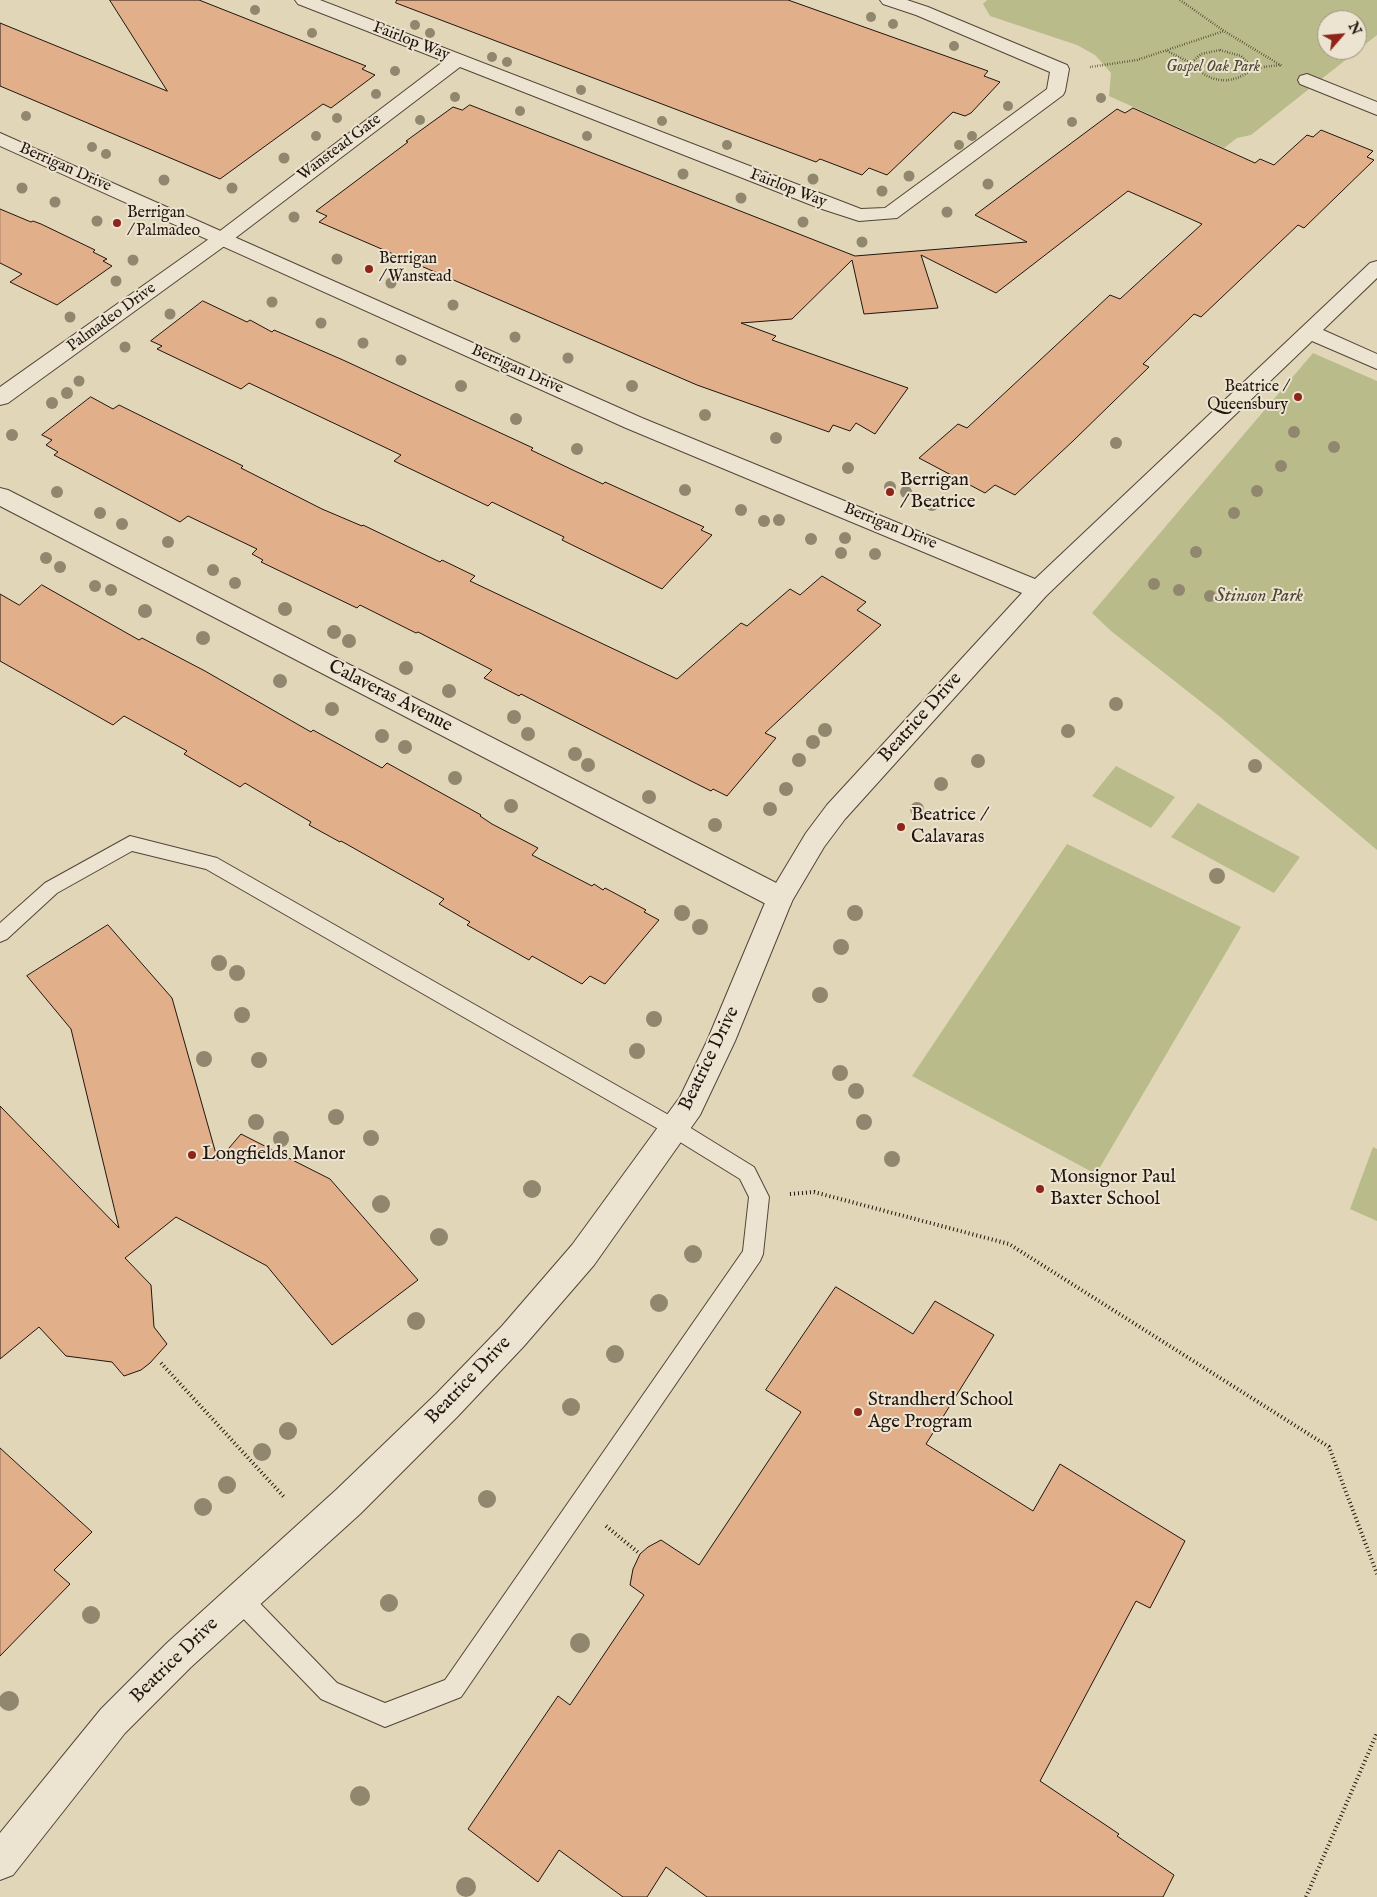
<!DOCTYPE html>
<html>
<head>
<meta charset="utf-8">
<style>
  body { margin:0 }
  #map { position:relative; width:1377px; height:1897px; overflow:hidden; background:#e1d6b8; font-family:"IM FELL English",serif }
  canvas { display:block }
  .north { position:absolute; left:1317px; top:10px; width:50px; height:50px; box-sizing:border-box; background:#ece4d1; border:1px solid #9b9183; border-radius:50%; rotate:63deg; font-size:14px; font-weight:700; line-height:20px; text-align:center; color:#22150e }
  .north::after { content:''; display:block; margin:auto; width:18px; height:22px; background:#8f2418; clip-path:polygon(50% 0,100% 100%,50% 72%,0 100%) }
</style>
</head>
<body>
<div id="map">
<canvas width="1377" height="1897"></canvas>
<div class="north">N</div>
</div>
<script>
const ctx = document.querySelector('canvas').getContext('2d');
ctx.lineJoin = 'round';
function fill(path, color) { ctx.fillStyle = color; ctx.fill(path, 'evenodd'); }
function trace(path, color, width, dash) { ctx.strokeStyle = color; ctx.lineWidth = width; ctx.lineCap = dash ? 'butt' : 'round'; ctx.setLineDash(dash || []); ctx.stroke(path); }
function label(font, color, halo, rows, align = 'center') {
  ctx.font = font + ' "IM FELL English",serif'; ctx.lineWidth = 4; ctx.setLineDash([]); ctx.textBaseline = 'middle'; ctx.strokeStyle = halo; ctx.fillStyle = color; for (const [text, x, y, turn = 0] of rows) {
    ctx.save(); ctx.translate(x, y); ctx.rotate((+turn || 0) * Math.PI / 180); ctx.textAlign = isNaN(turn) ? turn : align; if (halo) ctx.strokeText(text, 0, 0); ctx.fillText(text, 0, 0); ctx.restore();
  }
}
fill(new Path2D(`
  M987 0H1377V35L1251 135 1237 138 1224 148 1109 96 1111 73 1095 55 1077 45 990 16 983 4ZM1327 20H1357V50H1327Z
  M1313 353 1377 381V850L1219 716 1111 631 1092 613Z
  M1116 766 1175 797 1151 828 1092 796Z
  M1198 803 1300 857 1274 893 1171 837Z
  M1067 844 1241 927 1096 1174 912 1076Z
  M1373 1147 1377 1149V1221L1350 1209Z`), '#b9bc8a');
const building = new Path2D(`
  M110 0H199L366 66 362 69 375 75 331 108 323 104 220 179 0 86V23L167 91Z
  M397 0H788L988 71 984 76 1000 82 971 113 965 116 953 112 887 175 869 168 862 175 820 159 816 162 733 131 396 3Z
  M470 105 855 256 1027 242 975 215 1117 109 1125 113 1133 108 1255 163 1260 159 1274 165 1307 135 1313 137 1321 130 1373 151 1367 157 1374 160 1304 228 1298 225 1201 317 1194 314 1143 364 1149 367 1073 441 1015 495 995 485 985 493 919 458 958 424 967 428 1110 295 1120 299 1202 224 1128 191 996 293 921 255 938 308 864 314 852 260 792 319 741 323 776 336 772 340 908 388 875 434 856 423 850 431 833 425 829 432 697 385 319 222 327 216 316 211 408 142 406 141 453 107 462 110Z
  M0 209 31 222 33 221 41 224 95 250 93 252 107 259 103 261 112 266 57 305 10 282 22 274 0 263Z
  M203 301 247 322 250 320 272 332 274 330 343 360 533 448 531 450 577 472 603 484 605 482 704 527 701 530 712 535 662 589 562 540 564 537 492 502 488 506 394 461 401 455 249 383 241 389 157 349 162 346 151 341Z
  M91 397 113 409 119 405 243 466 241 468 322 509 362 526 363 525 440 562 442 560 475 576 470 581 677 679 741 623 747 626 790 589 800 595 822 576 866 602 857 610 881 625 765 733 776 738 727 796 713 789 711 791 691 781 521 694 519 696 484 678 492 670 418 632 416 633 360 605 357 608 261 562 263 560 252 554 257 549 188 516 180 522 54 455 58 452 46 445 52 440 42 435Z
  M42 585 139 640 142 638 205 671 311 732 313 730 382 768 387 763 481 815 480 816 492 824 538 848 532 855 592 886 594 884 603 890 605 888 646 910 644 912 659 920 605 984 590 976 582 984 532 956 529 960 467 925 470 922 439 904 444 899 341 841 340 842 309 825 311 822 245 783 240 787 184 754 187 751 124 716 113 725 0 661V594L19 605Z
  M108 925 172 998 218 1161 241 1134 330 1179 418 1280 332 1345 267 1266 176 1217 125 1258 151 1285 154 1327 167 1344 150 1363 141 1370 124 1376 112 1362 66 1356 39 1327 0 1359V1106L119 1228 71 1029 27 976Z
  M836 1287 913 1334 935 1301 994 1335 926 1444 1033 1511 1060 1464 1185 1541 1150 1608 1136 1601 1040 1781 1119 1834 1117 1836 1174 1875 1163 1897H707L666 1867 647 1897H623L559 1850 538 1882 468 1829 558 1696 570 1705 644 1595 630 1585 633 1569 640 1554 648 1547 661 1540 699 1565 801 1412 766 1390Z
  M0 1448 92 1532 54 1570 70 1584 0 1656Z`);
fill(building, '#e2af8b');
trace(building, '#22150e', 1);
const service = new Path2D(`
  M130 836 217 858 681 1122 754 1167 769 1197 763 1254 760 1261 461 1697 385 1727 321 1699 232 1607 228 1599 232 1591 240 1587 248 1591 337 1683 385 1703 445 1680 743 1251 749 1197 740 1179 667 1134 206 869 132 851 57 893 7 939 0 942V923L45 883Z`);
const minor = new Path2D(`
  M295 0H320L861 209 885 208 1047 89 1050 72 916 15 883 4 880 0H907L928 7 1067 65 1069 69 1065 91 1063 95 897 218 859 221 819 208 460 67 230 242 8 403 0 405V387L216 234 444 61 298 4Z
  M1307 74 1377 102V115L1300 84 1298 80 1300 76Z
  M0 488 8 490 790 890 793 898 790 906 780 909 770 906 0 506Z`);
const tertiary = new Path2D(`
  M0 133 642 418 1035 579 1370 263 1377 261V278L1323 330 1377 354V369L1312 341 1046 596 845 819 824 847 792 901 735 1041 700 1115 594 1265 524 1346 458 1416 360 1514 191 1667 125 1733 13 1875 0 1880V1833L101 1709 167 1643 336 1490 436 1394 502 1326 572 1245 680 1097 707 1041 767 898 806 833 827 805 1022 593 626 428 0 146Z`);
trace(service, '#524538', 2);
trace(minor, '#524538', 2);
trace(tertiary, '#524538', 2);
trace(new Path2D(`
  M1180 0 1224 31 1282 66
  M1220 50 1241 56 1254 68C1232 86 1210 84 1191 63L1201 54Z
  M1167 51 1191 63
  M1090 67 1137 60 1224 31
  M1254 68 1281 65`), '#22150e', 2.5, [0.5, 2]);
trace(new Path2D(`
  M790 1194 814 1192 1009 1244 1329 1447 1377 1574
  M161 1363 285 1498
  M606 1526 640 1554
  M1306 1897 1377 1733`), '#22150e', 4, [1, 3]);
fill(service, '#ece4d1');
fill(minor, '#ece4d1');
fill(tertiary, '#ece4d1');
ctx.fillStyle = '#91876f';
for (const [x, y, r] of [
  [255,10,5],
  [871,17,5],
  [893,24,5],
  [415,25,5],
  [312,33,5],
  [430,33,5],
  [954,46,5],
  [492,57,5],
  [507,62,5],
  [395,71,5],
  [581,90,5],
  [376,94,5],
  [455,97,5],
  [1101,98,5],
  [1008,106,5],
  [520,111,5],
  [26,116,5],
  [337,118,5],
  [420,120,5],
  [662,121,5],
  [1072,122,5],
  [316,136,5],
  [587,136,5],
  [972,136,5],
  [727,145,5],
  [959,145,5],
  [92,147,5],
  [106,154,5],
  [284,158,5.5],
  [683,174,5.5],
  [909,176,5.5],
  [813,179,5.5],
  [164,180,5.5],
  [988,184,5.5],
  [22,188,5.5],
  [232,188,5.5],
  [882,191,5.5],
  [741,198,5.5],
  [55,202,5.5],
  [947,212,5.5],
  [294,217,5.5],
  [97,221,5.5],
  [803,222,5.5],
  [862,242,5.5],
  [337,259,5.5],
  [133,260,5.5],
  [116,281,5.5],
  [391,283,5.5],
  [272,302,5.5],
  [453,305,5.5],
  [170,314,5.5],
  [70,317,5.5],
  [321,323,5.5],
  [515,337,5.5],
  [363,343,5.5],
  [125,347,5.5],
  [568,358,5.5],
  [401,360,5.5],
  [79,381,5.5],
  [461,386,6],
  [632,386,6],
  [67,393,6],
  [52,403,6],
  [705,415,6],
  [516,419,6],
  [1294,432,6],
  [12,435,6],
  [776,438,6],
  [1116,443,6],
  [1334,447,6],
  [577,449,6],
  [1281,466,6],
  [848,468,6],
  [890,487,6],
  [685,490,6],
  [1257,491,6],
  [57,492,6],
  [906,492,6],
  [932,505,6],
  [741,510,6],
  [100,513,6],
  [1234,513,6],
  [779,520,6],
  [764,521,6],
  [122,524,6],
  [845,538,6],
  [811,539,6],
  [168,542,6],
  [1196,552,6],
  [841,553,6],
  [875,554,6],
  [46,558,6],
  [60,567,6],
  [213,570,6],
  [235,583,6],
  [1154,584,6],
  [95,586,6],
  [111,590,6],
  [1179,590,6],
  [1210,596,6],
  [285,609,7],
  [145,611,7],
  [334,632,7],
  [203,638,7],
  [349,641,7],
  [406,668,7],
  [280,681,7],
  [449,691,7],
  [1116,704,7],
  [332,709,7],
  [514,717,7],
  [825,730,7],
  [1068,731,7],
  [528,734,7],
  [382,736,7],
  [813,742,7],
  [405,747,7],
  [575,754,7],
  [799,760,7],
  [978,761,7],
  [588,765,7],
  [1255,766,7],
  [455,778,7],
  [941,784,7],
  [786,789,7],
  [649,797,7],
  [511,806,7],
  [770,809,7],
  [917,809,7],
  [715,825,7],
  [1217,876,8],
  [682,913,8],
  [855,913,8],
  [700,927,8],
  [841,947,8],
  [219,963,8],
  [237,973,8],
  [820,995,8],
  [242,1015,8],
  [654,1019,8],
  [637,1051,8],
  [204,1059,8],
  [259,1060,8],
  [840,1073,8],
  [856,1091,8],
  [336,1117,8],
  [256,1122,8],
  [864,1122,8],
  [371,1138,8],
  [281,1139,8],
  [892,1159,8],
  [532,1189,9],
  [381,1204,9],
  [439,1237,9],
  [693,1254,9],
  [659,1303,9],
  [416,1321,9],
  [615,1354,9],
  [571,1407,9],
  [288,1431,9],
  [262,1452,9],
  [227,1485,9],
  [487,1499,9],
  [203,1507,9],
  [389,1603,9],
  [91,1615,9],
  [580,1643,10],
  [9,1701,10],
  [360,1796,10],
  [466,1887,10]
]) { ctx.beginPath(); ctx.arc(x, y, r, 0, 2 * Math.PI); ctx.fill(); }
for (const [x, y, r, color] of [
  [117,223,5,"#8f2418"],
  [369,269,5,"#8f2418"],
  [1298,397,5,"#8f2418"],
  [890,492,5,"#8f2418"],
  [901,827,5,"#8f2418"],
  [192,1155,5,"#8f2418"],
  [1040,1189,5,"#8f2418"],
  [858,1412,5,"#8f2418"]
]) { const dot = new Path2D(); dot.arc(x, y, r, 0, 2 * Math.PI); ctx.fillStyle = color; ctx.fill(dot); trace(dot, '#ece4d1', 2); }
label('16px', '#22150e', '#ece4d1', [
  ["Fairlop Way",411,42,21],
  ["Wanstead Gate",340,148,-37],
  ["Berrigan Drive",65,168,24],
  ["Fairlop Way",788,189,21],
  ["Palmadeo Drive",112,318,-36],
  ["Berrigan Drive",517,370,24],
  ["Berrigan Drive",890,527,22]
]);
label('italic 16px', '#4f4733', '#ece4d1', [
  ["Gospel Oak Park",1213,68]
]);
label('16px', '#22150e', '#ece4d1', [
  ["Berrigan",127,214],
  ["/ Palmadeo",127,232],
  ["Berrigan",379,260],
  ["/ Wanstead",379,278],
  ["Beatrice /",1288,388,"right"],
  ["Queensbury",1288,406,"right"]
], 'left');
label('19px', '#22150e', '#ece4d1', [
  ["Berrigan",900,481],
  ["/ Beatrice",900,503],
  ["Beatrice /",911,816],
  ["Calavaras",911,838],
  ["Longfields Manor",202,1155],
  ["Monsignor Paul",1050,1178],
  ["Baxter School",1050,1200],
  ["Strandherd School",868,1401],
  ["Age Program",868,1423]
], 'left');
label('italic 19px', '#4f4733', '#ece4d1', [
  ["Stinson Park",1259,597]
]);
label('19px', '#22150e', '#ece4d1', [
  ["Calaveras Avenue",390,697,27],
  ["Beatrice Drive",921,718,-48],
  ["Beatrice Drive",710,1059,-64],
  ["Beatrice Drive",469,1381,-46],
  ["Beatrice Drive",175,1661,-44]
]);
</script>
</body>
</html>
